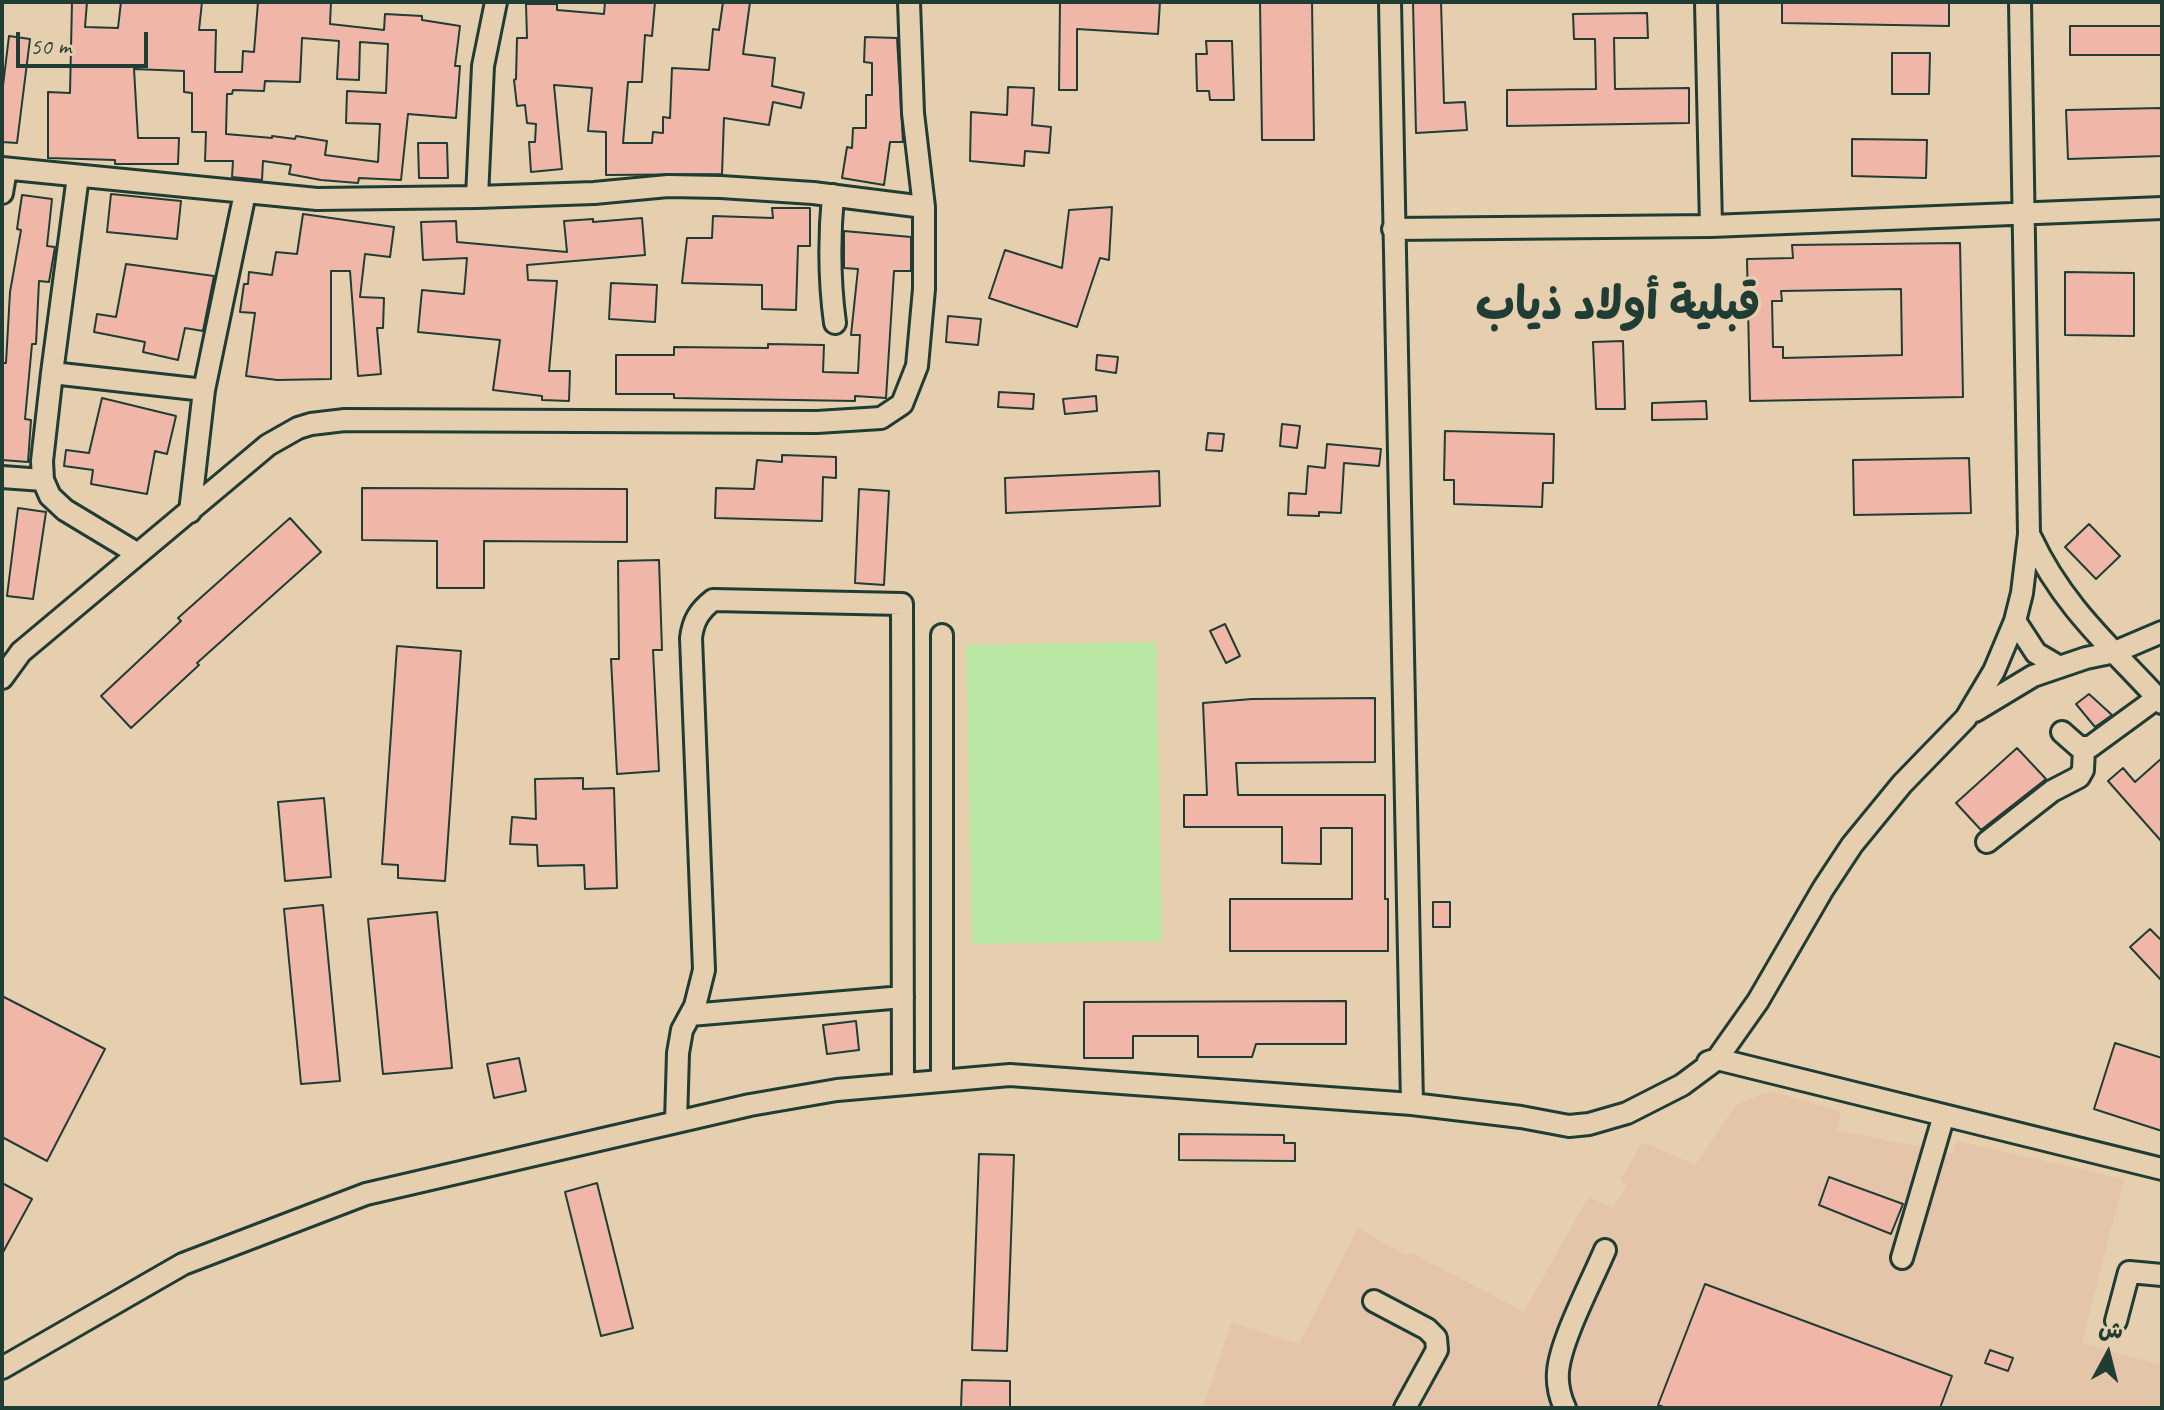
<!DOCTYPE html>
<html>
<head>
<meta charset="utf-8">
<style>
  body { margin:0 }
  #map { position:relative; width:2164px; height:1410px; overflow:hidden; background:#e5cfae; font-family:Caveat,"Playpen Sans Arabic",sans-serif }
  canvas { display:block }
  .frame { position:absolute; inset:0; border:4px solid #1f3d34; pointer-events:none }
  .north { position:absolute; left:2068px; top:1314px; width:80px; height:80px; -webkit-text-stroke:6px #e5cfae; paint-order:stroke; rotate:7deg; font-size:22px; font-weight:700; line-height:32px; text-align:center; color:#1f3d34 }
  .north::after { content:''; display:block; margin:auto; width:28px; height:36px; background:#1f3d34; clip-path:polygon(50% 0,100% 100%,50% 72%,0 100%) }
  .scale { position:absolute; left:16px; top:32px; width:132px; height:36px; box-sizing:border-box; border:4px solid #1f3d34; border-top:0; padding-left:10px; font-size:24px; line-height:28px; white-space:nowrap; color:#1f3d34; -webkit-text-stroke:6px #e5cfae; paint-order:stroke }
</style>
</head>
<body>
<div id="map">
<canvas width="2164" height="1410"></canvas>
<div class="frame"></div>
<div class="north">ش</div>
<div class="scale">50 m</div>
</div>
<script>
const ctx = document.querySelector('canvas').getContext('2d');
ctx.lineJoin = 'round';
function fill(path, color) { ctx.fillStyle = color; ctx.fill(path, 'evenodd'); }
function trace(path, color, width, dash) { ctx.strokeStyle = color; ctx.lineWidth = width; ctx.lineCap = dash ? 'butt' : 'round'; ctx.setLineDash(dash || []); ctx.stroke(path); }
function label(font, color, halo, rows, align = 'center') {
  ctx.font = font + ' Caveat,"Playpen Sans Arabic",sans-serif'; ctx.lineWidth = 6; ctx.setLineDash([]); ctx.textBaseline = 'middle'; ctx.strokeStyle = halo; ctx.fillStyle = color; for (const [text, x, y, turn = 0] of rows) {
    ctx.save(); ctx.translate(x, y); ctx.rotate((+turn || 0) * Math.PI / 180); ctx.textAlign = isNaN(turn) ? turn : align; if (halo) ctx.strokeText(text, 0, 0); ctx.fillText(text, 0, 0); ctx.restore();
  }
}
fill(new Path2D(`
  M1770 1091 1841 1112 1837 1130 1953 1154 1956 1141 2124 1179 2082 1342 2162 1366V1408H1203L1232 1322 1299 1344 1358 1228 1407 1256 1410 1252 1524 1312 1588 1197 1613 1208 1627 1185 1620 1180 1643 1142 1695 1165 1736 1105Z`), '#e4c5aa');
fill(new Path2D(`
  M1156 642 1162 941 972 944 966 645Z`), '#bae6a4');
const building = new Path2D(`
  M72 2H87L85 27 118 28 121 2H202L199 30H216L215 72H242L243 51 254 52 258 2H331L330 24 384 30 385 14 422 16V20L460 26 455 66H460L456 118 408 114 401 180 359 178 358 183 321 180 289 174 291 165 263 161 262 180 232 177 233 161H205L206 132H192V93L184 92V71L134 69 138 138H179L178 164H115V160L48 158V92L70 93ZM302 38 339 41 337 79 359 80 360 42 388 44 386 93 347 91 346 123 380 124 378 162 325 155 327 141 296 136 295 139 272 136V138L226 134 227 94H232L233 90 264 91 265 81 300 82Z
  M605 2H655L652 36 645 35 642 82H628L623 143H652L653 132 663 133V117L670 118 672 68 709 70 713 29 719 30 723 2H750L743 54 775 58 772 86 804 93 801 108 773 102 769 125 724 118 722 174 606 175V132L588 131 592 88 554 85 562 169 531 172 529 142H535L536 124 527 123 525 105 517 106 514 80 516 79 517 38H527L526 4H557V10L604 14Z
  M1060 2H1160L1158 34 1077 29V90H1059Z
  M1260 2H1312L1314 140H1262Z
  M1413 2H1441L1444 103 1465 102 1467 130 1416 133Z
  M1782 2H1949V26L1782 23Z
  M1647 13 1648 38H1614L1615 89 1689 88V123L1507 126V90L1596 89 1595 39H1574L1573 14Z
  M2070 26H2162V55H2070Z
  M9 36 30 39 17 143 2 142V94Z
  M865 37 897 38 903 142H890L884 185 842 178 847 147 852 148 853 128H866V95H872V63L864 62Z
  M1206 41H1232L1234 100H1210L1209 91H1197L1196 54H1207Z
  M1892 53H1930L1929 94H1892Z
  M1008 87 1034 88 1032 125 1051 127 1049 153 1025 151 1024 166 970 161 971 112 1007 115Z
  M2162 108V156L2068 159 2066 110Z
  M1852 139 1927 140 1926 178 1852 176Z
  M418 143H447L448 178H419Z
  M111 194 181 201 177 239 107 232Z
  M22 195 52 199 47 246 55 247 49 282 39 281 36 344H32L25 419 31 420 28 462 2 460V363H6L10 292 21 230 17 229Z
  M1112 207 1109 260 1100 258 1077 327 989 298 1005 250 1062 268 1069 210Z
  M772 208H810V246H798L796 310 762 309V285L682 283 687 238H712L713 216 773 218Z
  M303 214 394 227 390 257 365 254 360 297 384 298 383 328H377L381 374 358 376 350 271H331V379L277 380 246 376 255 313 240 312 244 284H248L249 272 272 275 276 252 297 254Z
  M642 218 645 255 527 265 528 280 557 281 549 371H570L569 401 542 400V396L493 390 500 340 418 332 422 290 464 294 467 258 423 260 421 222 456 221 457 242 567 252 564 221 593 219V222Z
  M844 231 911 237V271H894L886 398 855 396V401L674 398V394H616V355H674V347L768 348V344L824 345 823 372 858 373 860 335H851L858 269 844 268Z
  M1960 243 1963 397 1750 401 1747 259 1793 258 1792 245ZM1901 289 1902 355 1783 358V347H1773L1772 301H1782L1781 291Z
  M126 264 214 276 203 331 185 328 178 360 143 352 145 342 94 332 97 314 116 317Z
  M2065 272 2134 273V336L2065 335Z
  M611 283 657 285 655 322 609 319Z
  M948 316 981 319 978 345 946 342Z
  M1623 341 1625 409H1596L1593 342Z
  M1097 355 1118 357 1116 373 1096 370Z
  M999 392 1034 394 1033 409 998 407Z
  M1096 396 1097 411 1065 414 1063 399Z
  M102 398 176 416 167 454 155 451 147 494 91 484 93 470 64 466 66 450 89 453Z
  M1706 401 1707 419 1652 420V403Z
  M1282 424 1300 426 1297 448 1280 446Z
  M1445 431 1554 434 1553 483H1543L1542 507 1454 504V480H1444Z
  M1208 433 1224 434 1222 451 1206 450Z
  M1327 444 1381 449 1379 466 1344 463 1341 513 1319 512V516L1288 515 1289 493 1306 494 1308 466 1325 468Z
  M782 455 836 457V478L823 477 822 521 715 518 716 488 754 489 757 460 782 462Z
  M1969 458 1971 513 1854 515 1853 460Z
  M1159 471 1160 506 1006 513 1005 478Z
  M362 488 627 489V542L484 541V588H437V541L362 540Z
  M859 489 889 491 884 585 855 583Z
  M18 508 46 512 33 599 7 596Z
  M290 518 321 552 197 663 199 665 131 728 101 696 181 621 178 618Z
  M2089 524 2120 556 2096 579 2065 547Z
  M659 560 662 650H653L659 771 617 774 611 659H619L618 561Z
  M1225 624 1240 656 1226 663 1210 631Z
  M397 646 461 651 445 881 398 878V865L382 864Z
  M2089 694 2112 715 2095 727 2076 704Z
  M1375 698V762L1236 763 1238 795H1385V899H1388V951H1230V899H1352V828H1321V864L1282 863V827H1184V795H1207L1203 703 1252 699Z
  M2017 748 2046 779 1981 830 1956 803Z
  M2162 758V842L2108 781 2123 768 2135 782Z
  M583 778V789L614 788 617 888 585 889 584 865 538 866 537 845 510 844 512 817 536 819 535 779Z
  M324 798 331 877 285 881 278 802Z
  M1433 902H1450V927H1433Z
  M323 905 340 1081 301 1084 284 909Z
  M437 912 452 1068 383 1074 368 919Z
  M2150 929 2162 941V981L2130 947Z
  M2 996 105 1049 47 1161 2 1137Z
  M1346 1001V1044H1256L1252 1057H1198V1036H1133V1058H1084V1002Z
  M856 1021 859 1050 827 1054 823 1025Z
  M2115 1043 2162 1058V1131L2094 1109Z
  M519 1058 526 1091 494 1098 487 1064Z
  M1179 1134 1284 1135V1143H1295V1161L1179 1160Z
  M979 1154 1014 1155 1007 1351 972 1350Z
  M1829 1177 1903 1204 1891 1234 1819 1205Z
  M2 1183 32 1199 2 1254Z
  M597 1183 633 1328 601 1336 565 1192Z
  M1705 1284 1952 1376 1940 1408H1666L1658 1405Z
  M1990 1350 2013 1358 2008 1371 1985 1363Z
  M962 1380 1010 1381V1408H961Z`);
fill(building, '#f0b7a9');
trace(building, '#1f3d34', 2);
const minor = new Path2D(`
  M1390 2 1412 1104
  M1706 2 1711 226
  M2 168 317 199 477 197 594 193 668 186 721 187 813 193 924 207
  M78 176 52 373 42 461 43 480 50 496 65 510 138 554
  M2 193 6 169
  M833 195C829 239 829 279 835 323
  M477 197 483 66 496 2
  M1393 229 1711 226 2162 208
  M52 373 204 390 190 512
  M204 390 245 193
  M2 477 43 480
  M2031 538C2063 607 2112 648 2162 703
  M2015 621 2036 653 2058 666
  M942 635V1079
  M2 678 21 652 268 445 298 428 311 424 345 420 817 422 881 418 902 404 917 366 924 289V207L913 113 909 2
  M1975 711 2033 676 2086 658 2115 652 2162 632
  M2062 732 2079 747H2090L2157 698
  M1987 842 2052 791 2079 777 2083 770 2084 748
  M690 1015 903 997
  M1708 1062 1717 1059 2162 1169
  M676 1122 678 1053 682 1030 695 1006 704 970 691 638C693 621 699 611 713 600L902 604 903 1084
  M1902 1258 1944 1115
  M1374 1301 1427 1329 1436 1338 1437 1350 1405 1408
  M2116 1321 2129 1272 2162 1275
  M2 1368 183 1264 366 1194 750 1105 837 1090 1010 1075 1412 1104 1521 1117 1569 1126 1589 1124 1627 1113 1682 1085 1717 1059 1758 1001 1823 889 1852 845 1902 784 1966 718 1994 671 2015 621 2022 593 2029 534 2020 2
  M1565 1408C1560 1397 1557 1384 1558 1372 1560 1341 1592 1281 1605 1250`);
trace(minor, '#1f3d34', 26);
trace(minor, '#e5cfae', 20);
label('bold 46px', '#1f3d34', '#e5cfae', [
  ["قبلية أولاد ذياب",1618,307]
]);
</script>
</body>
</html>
